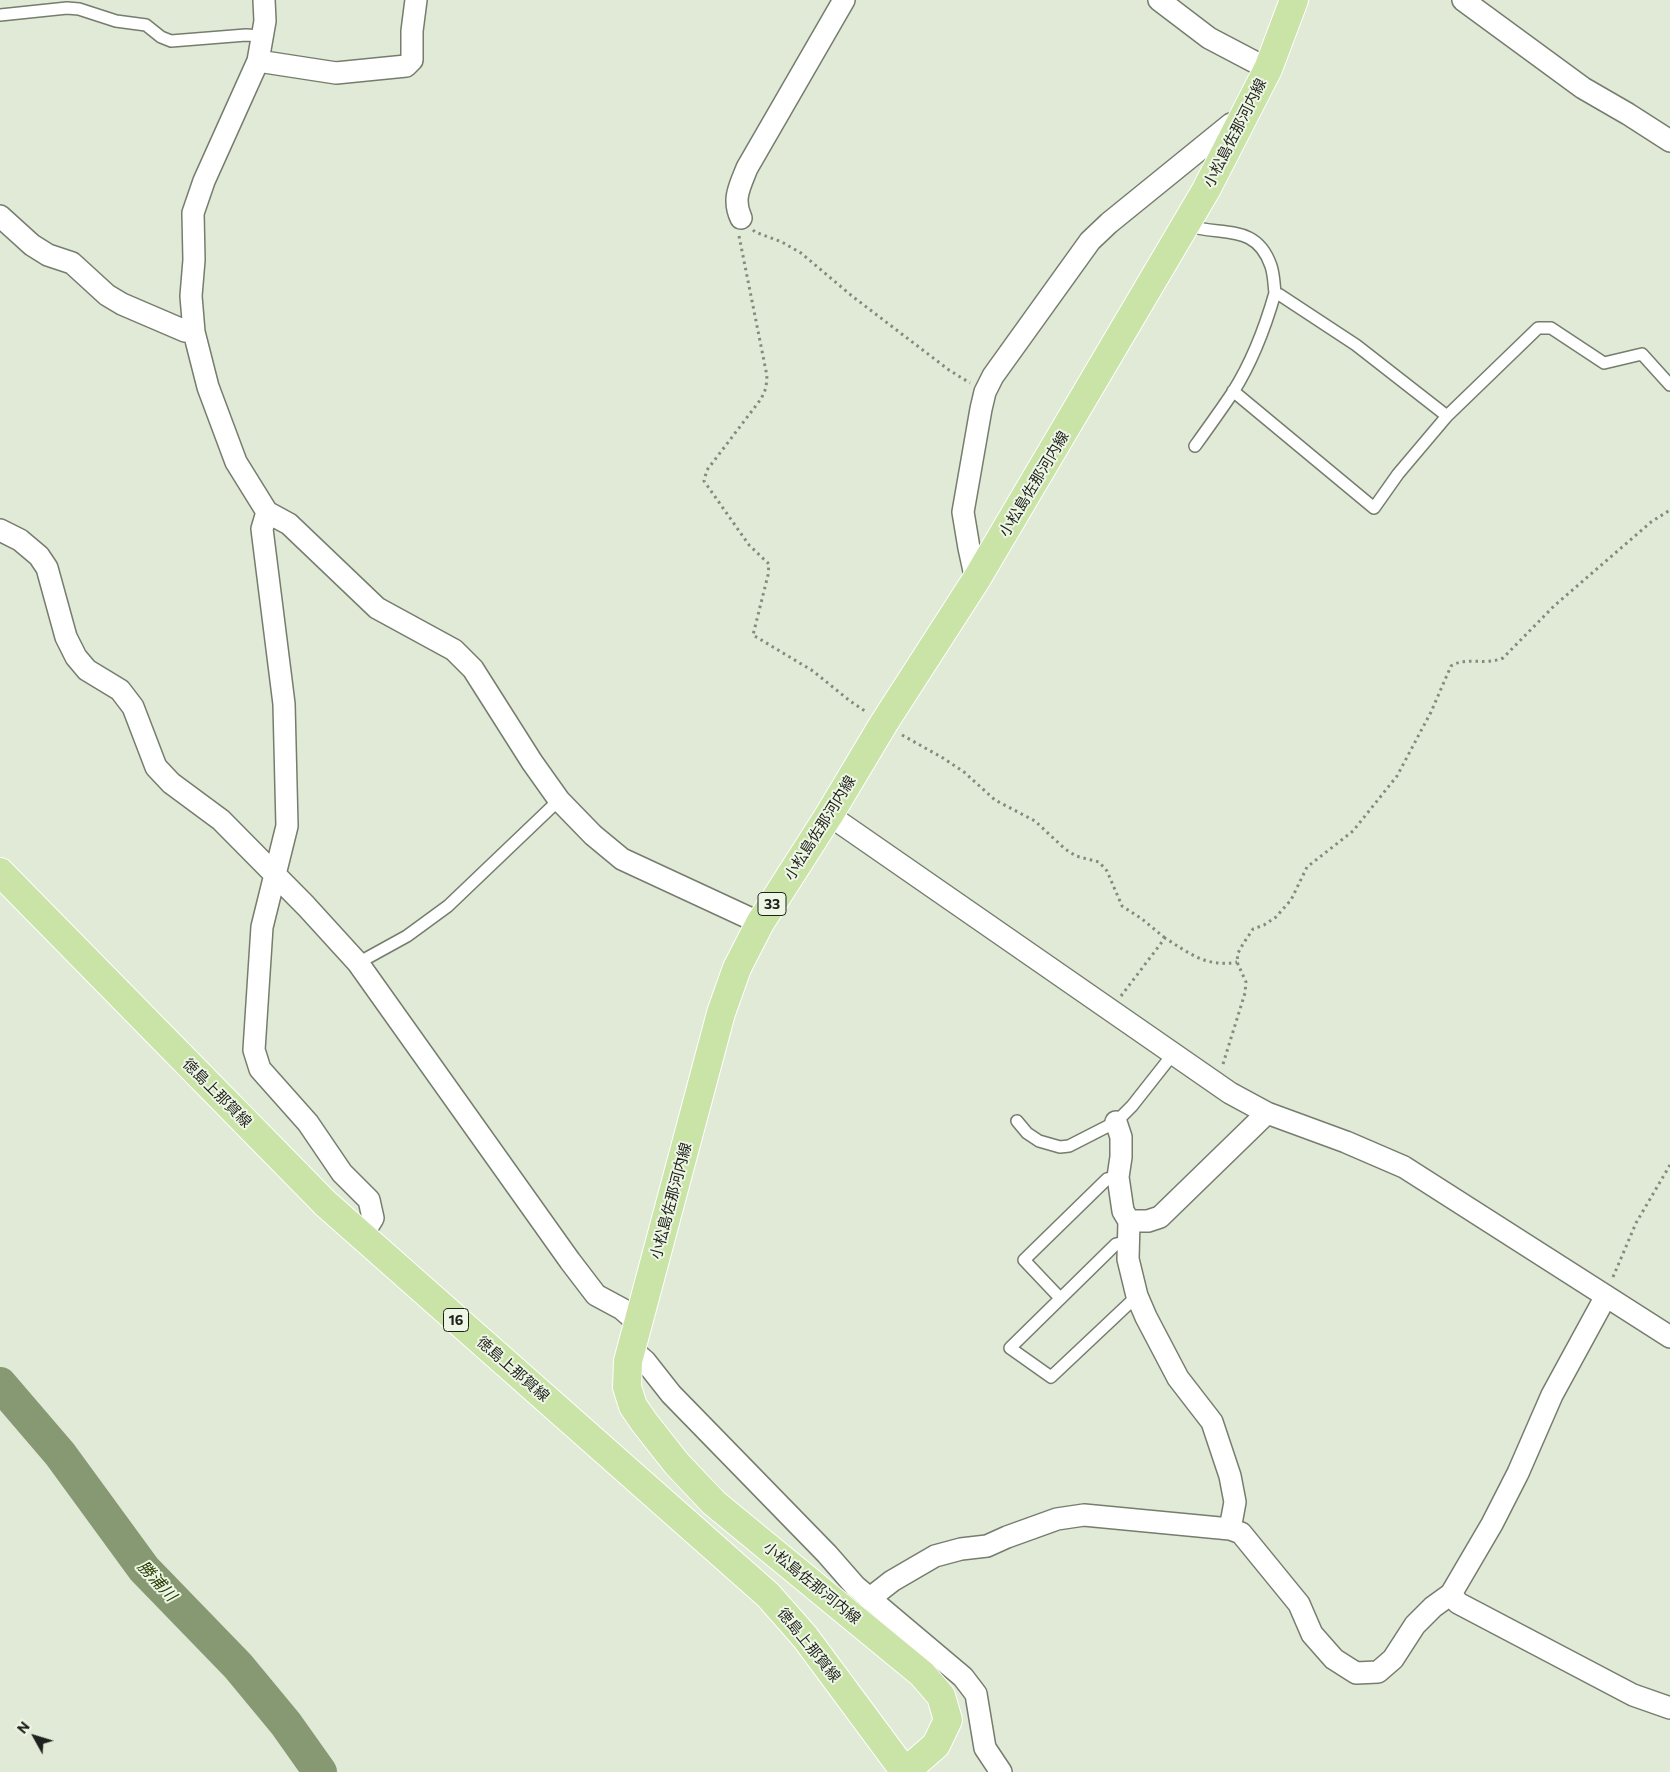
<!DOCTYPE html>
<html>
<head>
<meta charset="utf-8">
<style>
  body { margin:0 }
  #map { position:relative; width:1670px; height:1772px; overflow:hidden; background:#e1e9d7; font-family:Commissioner,sans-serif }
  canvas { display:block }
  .north { position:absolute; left:10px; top:1712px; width:50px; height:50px; -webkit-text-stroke:4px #eef6e5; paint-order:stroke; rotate:309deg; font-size:14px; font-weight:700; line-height:20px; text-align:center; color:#1f221c }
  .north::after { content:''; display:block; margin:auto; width:18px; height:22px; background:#1f221c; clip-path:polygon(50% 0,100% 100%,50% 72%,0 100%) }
</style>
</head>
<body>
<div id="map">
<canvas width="1670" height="1772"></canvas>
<div class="north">N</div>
</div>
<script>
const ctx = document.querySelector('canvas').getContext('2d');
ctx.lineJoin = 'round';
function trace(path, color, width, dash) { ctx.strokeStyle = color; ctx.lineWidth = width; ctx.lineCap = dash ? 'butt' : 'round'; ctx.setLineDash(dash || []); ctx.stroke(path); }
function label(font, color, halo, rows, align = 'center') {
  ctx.font = font + ' Commissioner,"Noto Sans JP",sans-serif'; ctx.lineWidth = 4; ctx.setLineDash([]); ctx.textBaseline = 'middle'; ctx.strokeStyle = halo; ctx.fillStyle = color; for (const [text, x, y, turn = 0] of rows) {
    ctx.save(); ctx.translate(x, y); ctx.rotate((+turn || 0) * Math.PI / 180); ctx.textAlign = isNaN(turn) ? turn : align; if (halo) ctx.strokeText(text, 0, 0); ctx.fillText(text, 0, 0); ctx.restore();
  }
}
trace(new Path2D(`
  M0 1384 60 1454 144 1569 238 1666 286 1724 320 1772`), '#879972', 34);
const service = new Path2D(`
  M0 15 67 8 79 9 116 21 146 25 161 37 171 41 246 35 262 36
  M1186 225C1221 237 1256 222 1271 266 1274 275 1274 285 1275 293L1280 295 1356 345 1447 416
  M1233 391 1374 508 1398 474 1447 416 1538 328H1551L1604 363 1642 354 1670 385
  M1195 446C1208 428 1221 410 1233 392 1252 362 1265 328 1275 293
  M358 963 407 936 448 906 559 800
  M1017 1121 1027 1133 1039 1141 1060 1147 1069 1146 1116 1122 1132 1106 1173 1054
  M1129 1241 1116 1244 1010 1348 1051 1377 1137 1296
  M1060 1298 1024 1260 1107 1179 1118 1177`);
const minor = new Path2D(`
  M264 0 265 21 258 61 204 181 193 213 194 260 191 296 194 332 208 387 236 462 267 512 289 524 377 608 454 650 473 669 532 762 559 800 593 835 622 859 760 923
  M1159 0 1209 38 1268 69
  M1463 0 1583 88 1628 114 1670 141
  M258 61 336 73 406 66 412 60V31L416 0
  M0 216 32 245 48 255 72 263 107 295 122 304 185 331 194 332
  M741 218C732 199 740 186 747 168L844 0
  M267 512 262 529 284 704 287 826 262 927 254 1050 260 1069 308 1123 342 1173 369 1200 373 1218 362 1236
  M0 530 20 540 39 556 47 568 66 637 76 657 87 670 120 690 133 707 156 767 171 783 221 820 306 906 358 963 570 1261 596 1295 622 1309 638 1323
  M976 580 969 548 963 512 981 409 985 392 993 376 1090 241 1109 223 1231 124 1242 120
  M829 815 1230 1093 1267 1113 1346 1142 1404 1167 1670 1337
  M1116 1122 1121 1137V1157L1118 1177 1123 1211 1129 1221H1148L1160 1217 1267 1113
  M1129 1221 1128 1259 1137 1296 1146 1317 1178 1378 1212 1422 1230 1476 1235 1502 1230 1529
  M631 1349 645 1361 671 1394 827 1554 855 1586 963 1677 976 1694 985 1748 1001 1772
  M1451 1594 1458 1603 1633 1695 1670 1708
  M869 1599 892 1581 935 1556 961 1549 987 1546 1007 1537 1057 1519 1084 1515 1230 1529 1241 1533 1299 1604 1312 1634 1334 1659 1356 1673 1378 1672 1393 1659 1415 1625 1433 1607 1451 1594 1492 1524 1518 1473 1552 1395 1606 1296`);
const primary = new Path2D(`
  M0 872 326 1204 768 1595 805 1637 905 1772
  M905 1772 936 1745 948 1720 941 1696 922 1674 714 1503 677 1464 644 1422 633 1406 627 1387 628 1361 721 1013 737 968 760 923 829 815 884 723 976 580 1206 190 1268 69 1294 0`);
trace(service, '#757d6d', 14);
trace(minor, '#757d6d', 24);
trace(primary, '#fff', 30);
trace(new Path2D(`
  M753 230 755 232 782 242 801 253 852 296 949 370 970 383
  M739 236 767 376 766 388 761 399 707 470 704 481 749 545 769 564 768 575 753 635 813 671 850 701 865 711
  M902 735 943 758 964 772 995 800 1035 821 1065 849 1076 856 1099 862 1107 871 1122 906 1142 919 1165 938
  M1121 996 1165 938C1189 953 1207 968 1237 962
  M1223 1064 1245 993 1246 982 1237 962 1238 953 1243 944 1253 929 1264 925 1276 917 1291 900 1307 867 1353 831 1397 776 1431 712 1451 666C1467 656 1484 666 1503 658L1554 606 1651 522 1670 510
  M1613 1277 1636 1223 1670 1165`), '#848a7d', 3, [2.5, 4]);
trace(service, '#fff', 11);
trace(minor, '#fff', 21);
trace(primary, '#cae3a7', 28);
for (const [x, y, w] of [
  [772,904,28],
  [456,1320,25]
]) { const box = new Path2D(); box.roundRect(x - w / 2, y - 11.5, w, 23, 4); ctx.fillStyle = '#eef6e5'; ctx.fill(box); trace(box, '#1f221c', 1); }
label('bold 14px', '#1f221c', null, [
  ["33",772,904],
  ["16",456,1320]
]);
label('15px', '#1f221c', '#eef6e5', [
  ["小松島佐那河内線",1235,133,-63],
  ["小松島佐那河内線",1034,484,-59],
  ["小松島佐那河内線",820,828,-58],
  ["徳島上那賀線",217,1093,45],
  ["小松島佐那河内線",671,1201,-75],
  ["徳島上那賀線",513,1369,41],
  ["小松島佐那河内線",812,1583,39],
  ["徳島上那賀線",809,1645,51]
]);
label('italic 16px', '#293e00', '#eef6e5', [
  ["勝浦川",157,1581,47]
]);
</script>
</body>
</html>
